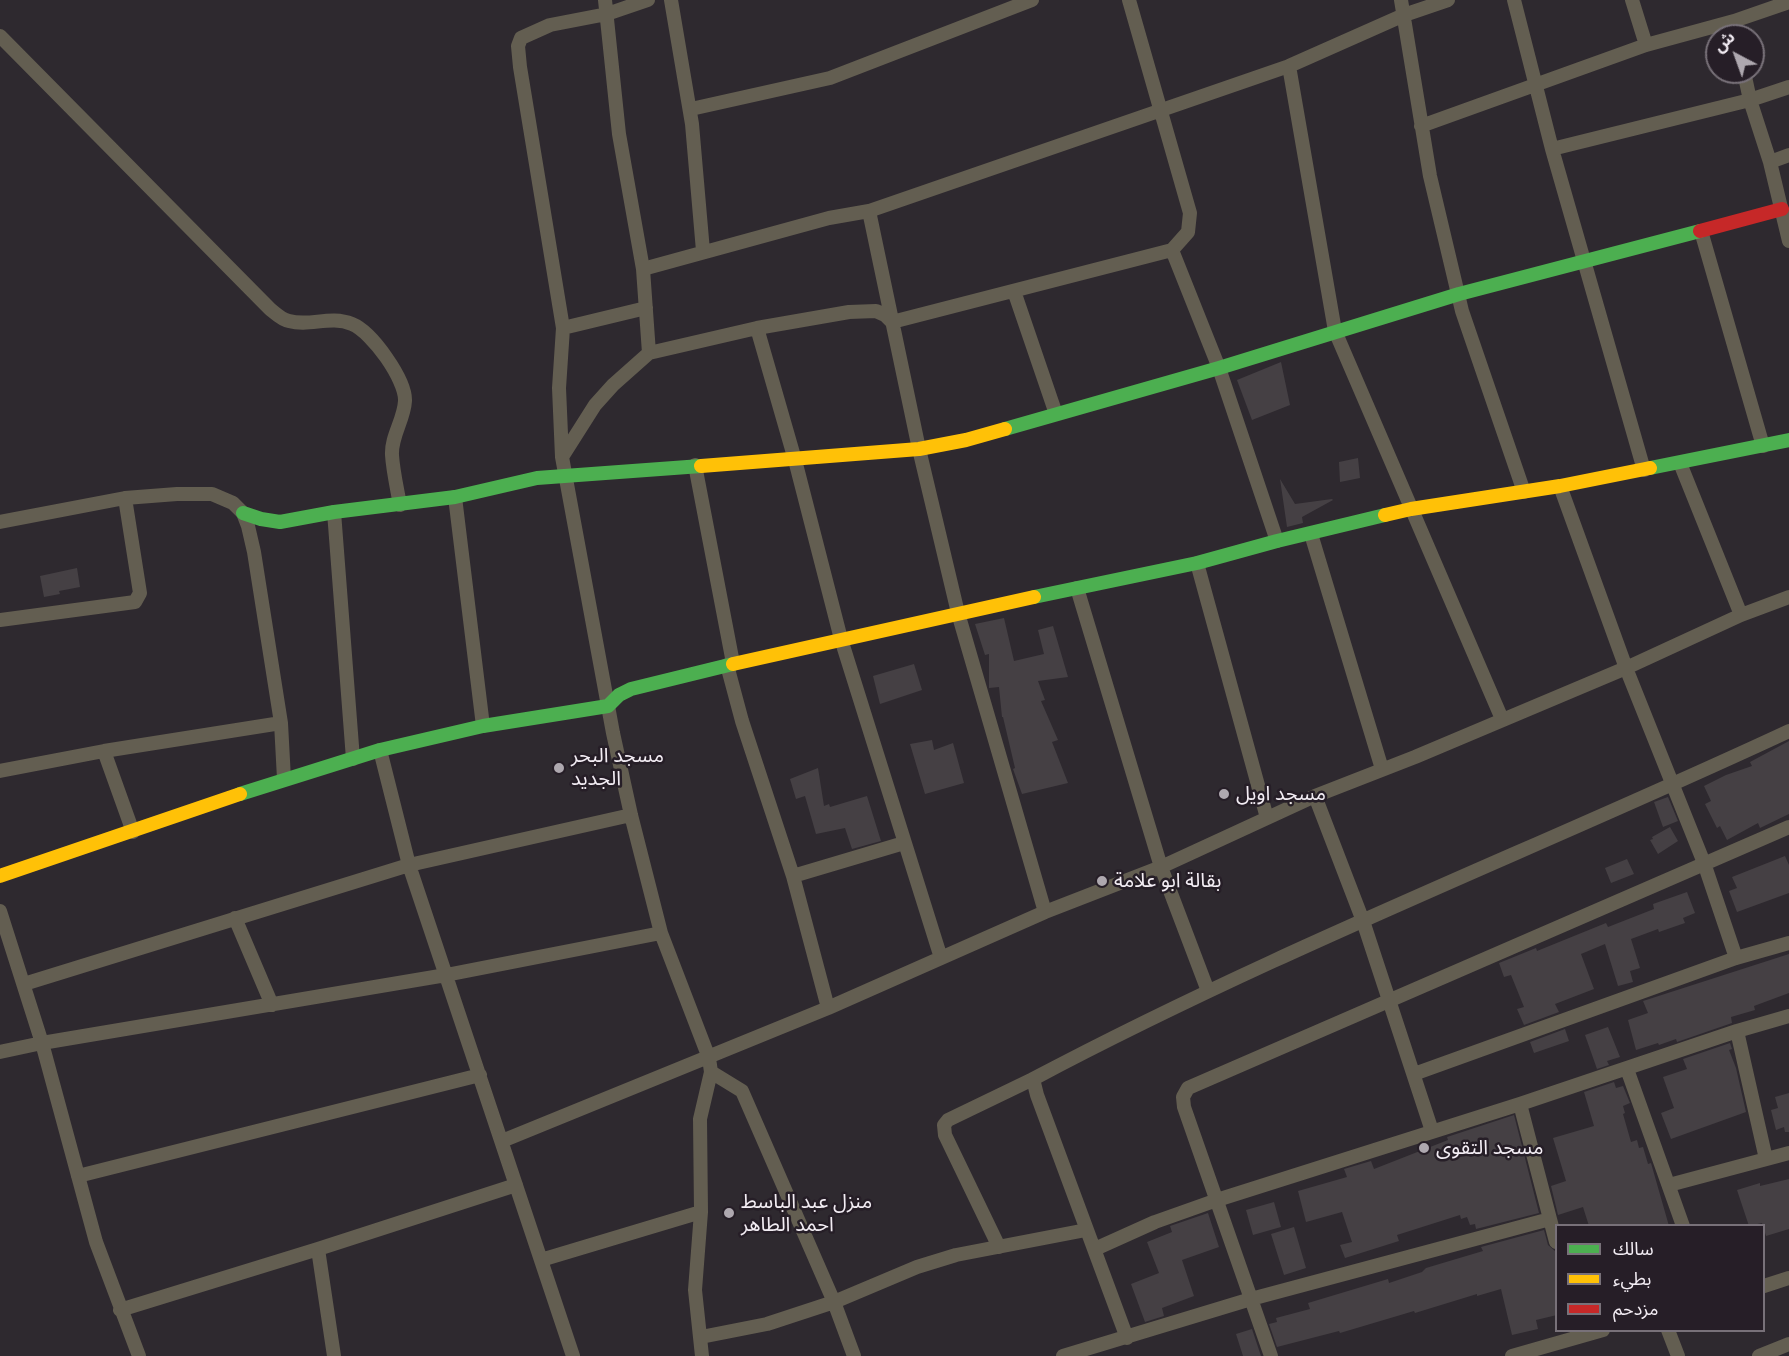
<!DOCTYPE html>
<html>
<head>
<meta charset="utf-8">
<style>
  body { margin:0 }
  #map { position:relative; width:1789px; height:1356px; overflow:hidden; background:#2e292f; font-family:Karla,"Noto Sans Arabic",sans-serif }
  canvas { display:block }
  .legend { position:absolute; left:1555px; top:1224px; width:210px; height:108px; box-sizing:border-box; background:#261e27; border:2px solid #787179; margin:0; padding:8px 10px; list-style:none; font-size:18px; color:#f3edf4 }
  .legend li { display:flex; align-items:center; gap:12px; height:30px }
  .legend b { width:30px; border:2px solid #787179 }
  .north { position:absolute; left:1705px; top:24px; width:60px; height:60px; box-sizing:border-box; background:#261e27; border:2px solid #787179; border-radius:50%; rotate:319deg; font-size:16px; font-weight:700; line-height:24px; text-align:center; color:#f3edf4 }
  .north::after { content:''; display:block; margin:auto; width:21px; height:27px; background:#aea8af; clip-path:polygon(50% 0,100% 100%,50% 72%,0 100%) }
</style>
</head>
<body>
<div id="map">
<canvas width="1789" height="1356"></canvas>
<ul class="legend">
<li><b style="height:8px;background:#4caf50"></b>سالك</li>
<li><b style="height:8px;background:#ffc107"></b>بطيء</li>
<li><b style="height:8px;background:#c62828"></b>مزدحم</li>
</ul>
<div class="north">ش</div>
</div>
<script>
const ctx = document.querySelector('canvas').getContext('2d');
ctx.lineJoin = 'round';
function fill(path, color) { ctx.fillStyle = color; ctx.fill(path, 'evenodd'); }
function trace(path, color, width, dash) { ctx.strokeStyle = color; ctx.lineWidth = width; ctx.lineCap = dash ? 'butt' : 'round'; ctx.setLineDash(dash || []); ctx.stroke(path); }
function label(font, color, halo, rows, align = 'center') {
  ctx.font = font + ' Karla,"Noto Sans Arabic",sans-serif'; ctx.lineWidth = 5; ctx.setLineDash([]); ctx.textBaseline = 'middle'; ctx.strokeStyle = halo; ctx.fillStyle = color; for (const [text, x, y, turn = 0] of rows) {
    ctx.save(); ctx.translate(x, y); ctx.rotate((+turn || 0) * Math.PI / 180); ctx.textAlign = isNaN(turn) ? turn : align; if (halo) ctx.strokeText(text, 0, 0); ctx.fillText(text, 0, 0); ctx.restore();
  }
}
fill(new Path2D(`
  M1281 362 1290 405 1252 420 1237 380Z
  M1358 458 1360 478 1340 482 1339 462Z
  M1280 479 1295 504 1332 499 1333 500 1302 517 1303 523 1287 527Z
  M77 568 80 587 59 591 60 594 44 597 40 576Z
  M1004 618 1014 661 1044 654 1038 630 1053 626 1068 677 1038 681 1045 700 1041 701 1058 740 1052 742 1068 783 1022 794 1013 769 1015 768 1003 717H1002L999 687 989 688V654L985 655 975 624Z
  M914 664 922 690 880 704 873 676Z
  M932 740 934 750 953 743 964 783 925 794 910 744Z
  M1789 741V814L1760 828 1758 823 1727 840 1720 826 1717 828 1705 804 1711 801 1704 786 1726 775 1752 766 1750 762Z
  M818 768 824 806 829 804 830 807 867 796 881 841 852 849 845 828 816 834 805 796 796 799 790 779Z
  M1668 797 1678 821 1663 827 1654 802Z
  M1670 827 1678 841 1658 854 1650 840 1653 839 1652 837Z
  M1785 856 1789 865V893L1737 912 1729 891 1737 888 1732 877Z
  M1627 859 1634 874 1611 883 1605 868Z
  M1687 892 1695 913 1683 918 1685 923 1659 932 1658 929 1631 939 1640 968 1630 971 1633 982 1618 986 1605 944 1581 954 1594 989 1555 1004 1559 1012 1524 1025 1517 1009 1524 1007 1511 975 1504 977 1499 963 1536 948 1537 951 1606 923 1608 927 1654 909 1653 904Z
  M1789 954V993L1754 1006 1755 1010 1731 1017 1732 1023 1677 1042 1676 1039 1659 1045 1658 1043 1636 1050 1628 1020 1648 1013 1643 1001Z
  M1608 1027 1620 1057 1607 1061 1609 1065 1597 1069 1585 1035Z
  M1565 1029 1569 1041 1534 1053 1530 1042Z
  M1730 1043 1732 1049 1729 1050 1736 1068 1746 1112 1671 1139 1661 1113 1674 1108 1663 1077 1687 1069 1683 1059Z
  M1614 1082 1616 1088 1623 1086 1630 1103 1623 1106 1625 1113 1623 1114 1631 1142 1637 1140 1639 1148 1643 1147 1648 1164 1651 1163 1669 1226H1589L1583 1207 1558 1215 1551 1186 1566 1181 1553 1138 1594 1126 1584 1092Z
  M1789 1093V1132H1785L1784 1127 1776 1130 1771 1110 1778 1108 1775 1097Z
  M1514 1115 1539 1213 1476 1229 1475 1224 1470 1225 1467 1217 1461 1219 1460 1215 1397 1235 1399 1241 1345 1258 1340 1245 1352 1242 1342 1212 1306 1222 1298 1191 1347 1177 1344 1169 1371 1161 1374 1169 1448 1140 1447 1137Z
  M1789 1179V1229L1766 1236 1762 1223 1749 1226 1737 1190 1760 1183V1186Z
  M1274 1202 1281 1227 1253 1235 1246 1210Z
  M1208 1213 1219 1247 1182 1260 1194 1296 1162 1308 1164 1316 1145 1322 1131 1284 1159 1273 1147 1242 1172 1232 1170 1226Z
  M1294 1227 1306 1268 1284 1275 1271 1234Z
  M1544 1230 1548 1245 1555 1251 1557 1257V1315L1536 1320 1538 1329 1512 1335 1501 1289 1477 1296V1294L1415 1313 1414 1311 1340 1333 1339 1331 1277 1347 1269 1324 1277 1322 1276 1318 1310 1309 1308 1303 1388 1279 1389 1283 1422 1272 1426 1268 1483 1251 1481 1247Z
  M1252 1329 1261 1356H1243L1236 1334Z`), '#454044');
trace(new Path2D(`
  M648 0 607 14 550 25 521 38 518 46 520 67 563 328 559 388 562 457 613 733 631 815 661 933 709 1058 711 1072 700 1119 701 1212 695 1290 702 1356
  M671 0 692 124 703 251
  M1401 0 1430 176 1462 311 1524 492
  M1514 0 1552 149 1644 470
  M1632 0 1646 45
  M1734 21 1737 36
  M0 36 270 309C275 313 282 320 289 321 310 327 330 315 352 324 372 332 406 380 405 401 404 420 391 436 392 455 393 471 397 488 400 505
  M1289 66 1335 331 1502 719
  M1744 72 1750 100 1770 162 1789 241
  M691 109 830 78 1032 0
  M1421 126 1646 45 1734 21 1789 2
  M1552 149 1750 100 1789 87
  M1770 162 1789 155
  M869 211 919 449 958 613 1045 912
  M1701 231 1763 446
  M1172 250 1219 368 1277 541
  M643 269 829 218 869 211 1289 66 1404 15 1448 0
  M1014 291 1056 414
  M892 322 1172 250 1188 232 1190 213 1129 0
  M563 328 646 308
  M757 328 795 460 841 639 941 958
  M649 353 757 328 849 312 876 311 885 315 892 322
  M562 457 595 405 613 385 649 353 643 269 619 134 605 0
  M1680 463 1741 615
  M695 465 733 663
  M1560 486 1626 668 1704 863 1736 958
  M455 497 483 726
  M334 512 353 759
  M0 522 125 498 177 494H212L233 503 243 513 248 526 254 552 281 723
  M1311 534 1382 769
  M1197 563 1267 818
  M1077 588 1161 867 1208 991
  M0 620 135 602 140 593 125 498
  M727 665 742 721 793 876 828 1008
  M380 750 409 865 573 1356
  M104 751 133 832
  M0 771 104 751 281 723 284 779
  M1315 796 1363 921 1432 1131
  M793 876 904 843
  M0 911 42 1043 96 1242 139 1356
  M235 918 272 1005
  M24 984 409 865 631 815
  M1737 1031 1766 1159
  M0 1052 42 1043 446 975 661 933
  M1627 1069 1683 1226
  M711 1072 742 1091 834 1302 854 1356
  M1414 1074 1736 958 1789 943
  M1520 1104 1556 1242
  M502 1141 828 1008 1045 912 1161 867 1315 796 1415 757 1626 668 1741 615 1789 597
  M78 1176 480 1075
  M1669 1185 1789 1153
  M999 1247 945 1135 944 1125 948 1120 1033 1079
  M318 1249 334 1356
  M1095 1249 1155 1222 1217 1200 1520 1104 1737 1031 1789 1016
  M541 1260 701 1212
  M1764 1286 1789 1278
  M120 1310 318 1249 516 1185
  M1668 1330 1678 1356
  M701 1337 767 1324 834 1302 917 1267 956 1255 1086 1230
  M1127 1338 1037 1095 1033 1079C1278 949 1538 848 1789 731
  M1063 1356 1251 1299 1550 1219
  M1271 1356 1184 1107 1183 1097 1188 1088 1789 827
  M1512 1356 1603 1330
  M1759 1356 1789 1344`), '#635e51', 14);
trace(new Path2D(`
  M1005 429 1219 368 1459 294 1700 231
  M1650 468 1789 440
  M243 513 261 519 280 522 334 512 455 497 537 478 701 466
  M1034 597 1197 563 1277 541 1385 515
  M240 794 380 750 483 726 608 706 619 695 631 689 733 664`), '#4caf50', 14);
trace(new Path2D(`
  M701 466 919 449 966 440 1005 429
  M1385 515 1411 509 1560 486 1650 468
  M733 664 1034 597
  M0 876 240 794`), '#ffc107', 14);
trace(new Path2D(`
  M1700 231 1782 209`), '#c62828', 14);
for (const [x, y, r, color] of [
  [559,768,6,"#aea8af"],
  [1224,794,6,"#aea8af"],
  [1102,881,6,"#aea8af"],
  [1424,1148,6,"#aea8af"],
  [729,1213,6,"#aea8af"]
]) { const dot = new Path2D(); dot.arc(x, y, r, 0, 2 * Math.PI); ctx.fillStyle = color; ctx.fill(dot); trace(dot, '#261e27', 2); }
label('20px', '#f3edf4', '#261e27', [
  ["مسجد البحر",571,756],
  ["الجديد",571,779],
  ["مسجد اويل",1236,794],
  ["بقالة ابو علامة",1114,881],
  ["مسجد التقوى",1436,1148],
  ["منزل عبد الباسط",741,1202],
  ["احمد الطاهر",741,1225]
], 'left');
</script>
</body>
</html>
